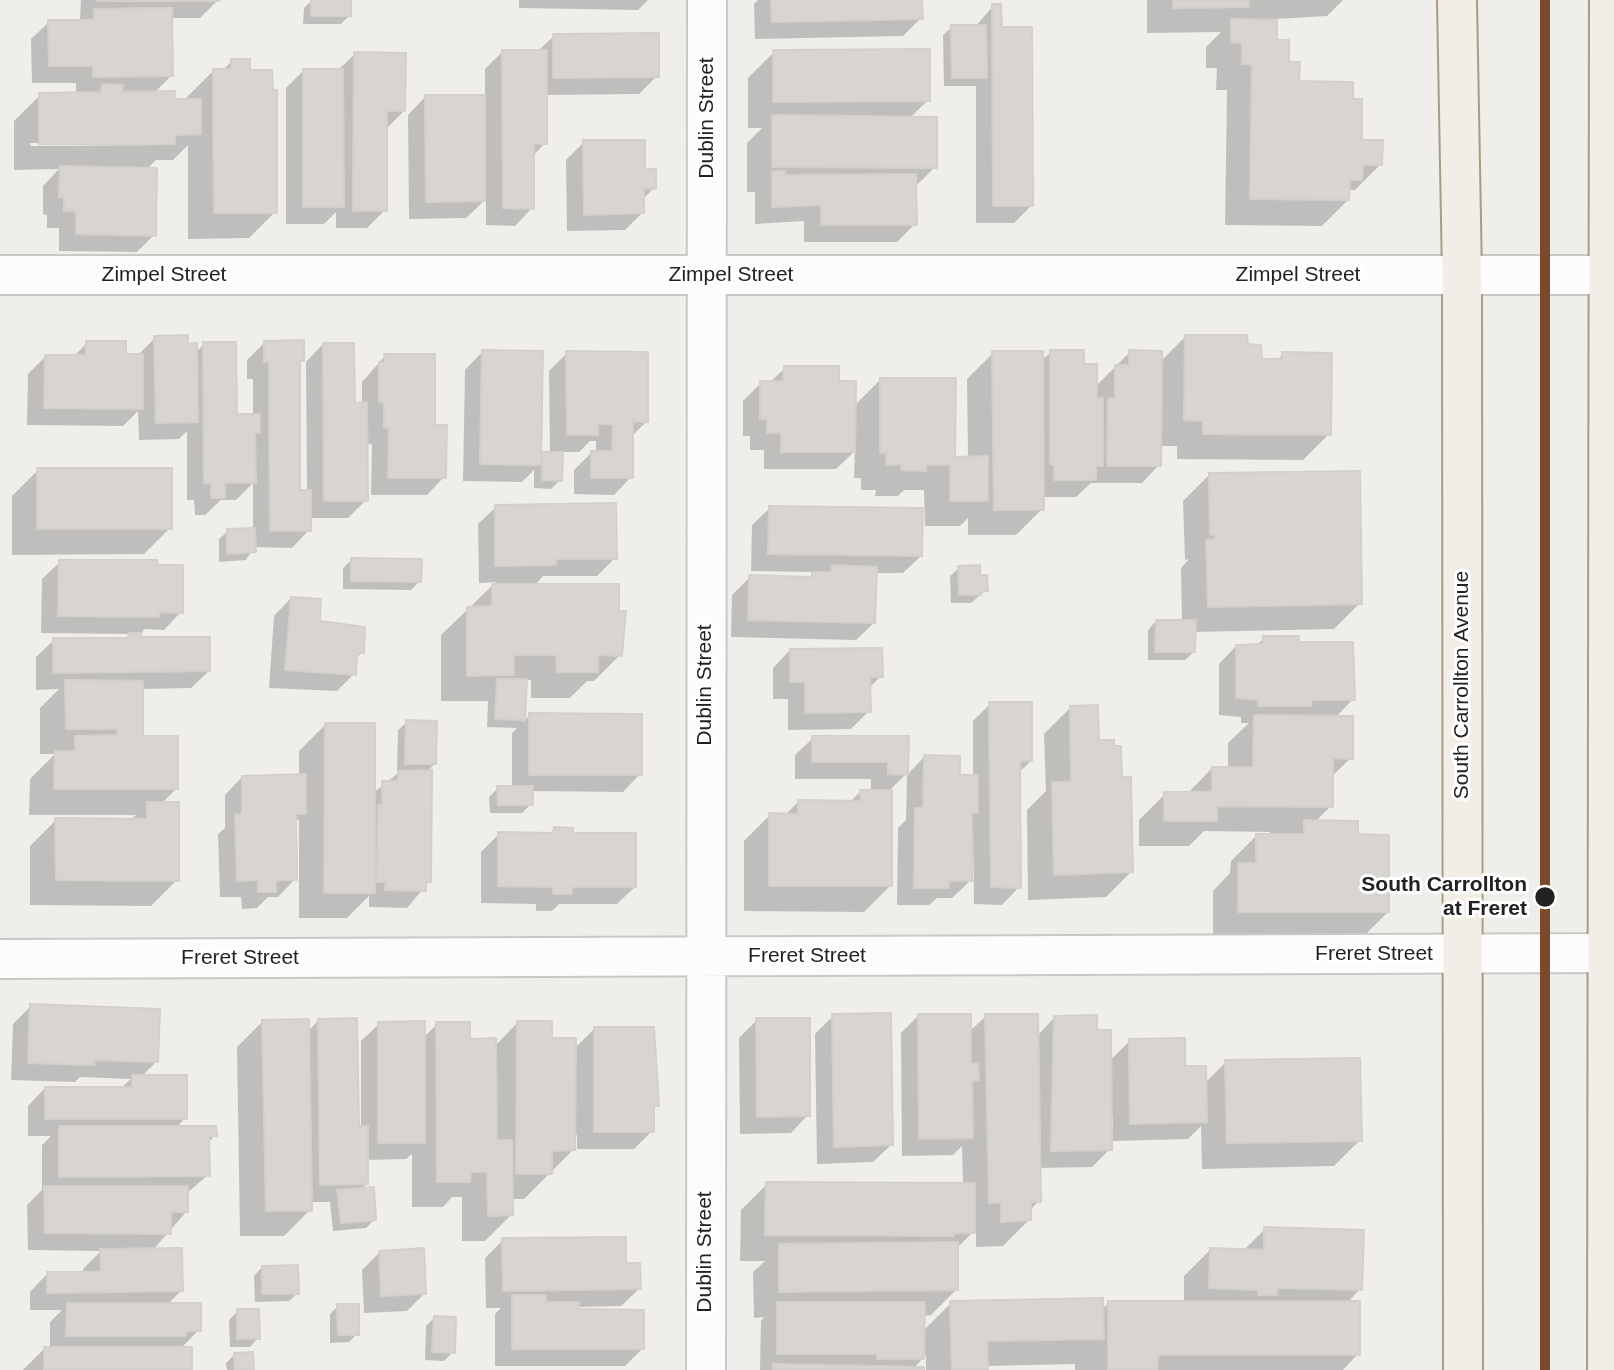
<!DOCTYPE html>
<html>
<head>
<meta charset="utf-8">
<style>
  body { margin:0 }
  canvas { display:block; background:#f0eeeb }
</style>
</head>
<body>
<canvas width="1614" height="1370"></canvas>
<script>
const ctx = document.querySelector('canvas').getContext('2d');
ctx.lineJoin = 'round';
function fill(path, color) { ctx.fillStyle = color; ctx.fill(path, 'evenodd'); }
function trace(path, color, width, dash) { ctx.strokeStyle = color; ctx.lineWidth = width; ctx.lineCap = dash ? 'butt' : 'round'; ctx.setLineDash(dash || []); ctx.stroke(path); }
function label(font, color, halo, rows, align = 'center') {
  ctx.font = font + ' Arial,sans-serif'; ctx.lineWidth = 6; ctx.setLineDash([]); ctx.textBaseline = 'middle'; ctx.strokeStyle = halo; ctx.fillStyle = color; for (const [text, x, y, turn = 0] of rows) {
    ctx.save(); ctx.translate(x, y); ctx.rotate((+turn || 0) * Math.PI / 180); ctx.textAlign = isNaN(turn) ? turn : align; if (halo) ctx.strokeText(text, 0, 0); ctx.fillText(text, 0, 0); ctx.restore();
  }
}
fill(new Path2D(`
  M81 0H218L200 18H171V76L154 93 173 101H187V97L213 71H222L232 61 275 212 249 238 188 239V145L173 160H156L146 170 154 235 137 252 59 251V228H47V215L43 214V186L59 169 14 170V121L40 95 76 94V83H32L31 39 49 22 80 21ZM170 142 167 145 31 146 30 143Z
  M312 0H350L349 16 341 24H303L304 8Z
  M519 0H648L638 10 519 8Z
  M758 0H921V18L903 36 755 39 754 4Z
  M1147 0H1343L1327 16 1275 19 1276 42 1298 83 1351 101 1360 142 1381 164 1355 190H1349L1348 200 1322 226 1225 225 1227 90H1216L1217 68H1206V47L1221 32 1147 33Z
  M993 6 1000 28 1032 205 1014 223H976V86H944L943 35 952 27H975Z
  M554 36 657 76 639 94 545 95V143L532 157V208L515 226 486 225V199L466 218 409 219 408 115 425 97H485V69L503 51H538Z
  M774 52 928 100 910 118 935 167 914 188 915 224 897 242H804V221L755 224V192H747V143L762 128H748V78Z
  M355 54 404 111 386 129 385 210 367 228H336V212L324 224H286V88L304 70H338Z
  M584 142 643 171 654 188 642 200V213L625 230 567 231 566 160Z
  M1185 337 1246 346 1260 360 1276 361 1283 354 1329 434 1303 460 1177 459V446H1159V465L1142 483H1091L1076 497H1042V509L1016 535H968V518L960 526H925L924 490H904L898 496H875L876 490H861V478H854L855 451 836 469H764V450H750V436H743V401L761 383H769L785 368 837 382 854 406 881 379 954 458H968L967 379 993 353 1041 361 1051 352 1082 365 1095 387 1130 352 1160 362Z
  M155 338 187 345 195 353 204 344 235 416H253V379H247V360L265 342 302 360 298 364 299 492 307 491 306 362 323 344 353 404H362V382L385 356 434 427 444 477 427 495H371L372 444 365 445 366 500 348 518H309V530L292 548 254 547 246 560 219 562V539L228 531 253 530V483L236 500H221L205 515H195L194 500H187V431L179 439 139 440 138 411 123 426 27 425 28 374 45 357H73L87 343 125 356H137Z
  M482 352 540 457 550 454 549 371 567 353 646 422 631 437V477L614 495 574 494V470L592 452 596 453V441H590L579 452H561L560 480 551 489 534 488V470L522 482 463 481 465 370Z
  M38 470 170 528 144 554 12 555V496Z
  M1209 475 1360 603 1334 629 1194 632V652L1185 660H1148V630L1156 621H1182L1181 568 1189 559 1185 560 1183 501Z
  M496 507 615 558 597 576H543L534 586 620 655 594 681H587L570 698H531V680H525L523 722 530 715 640 774 623 792 531 791V804L522 813H490L489 797 498 788H512V733L517 728 487 727 488 701H441V635L496 582 479 583 478 524Z
  M770 508 921 556 903 573H875L874 623 856 640 731 637 732 595 750 577 808 579 815 572 751 571 752 525Z
  M352 559 420 581 411 590 343 589V568Z
  M60 562 181 612 164 630 144 629 139 639 209 671 191 688 141 689V738L176 789 161 804 177 880 151 906 30 905V846L56 820H130L136 815H29L30 779 55 754H40V708L59 689 36 690V657L54 640H124L130 634 41 633 42 579Z
  M959 568 978 577 986 590 971 603H951L950 576Z
  M291 598 318 623 362 652 355 659 354 674 337 691 269 688 274 616Z
  M1264 638 1297 644 1353 699 1335 718 1351 758 1331 777V806L1315 822 1356 836 1388 912 1362 938 1213 937V891L1230 873 1231 861 1257 835H1270V832L1204 831 1189 846H1139V820L1165 794H1187L1212 768 1228 769V743L1249 723H1241V717L1219 715V664L1236 646H1256Z
  M790 650 881 676 869 688V711L851 729 788 730V699H773V668Z
  M990 704 1031 761 1018 773 1019 887 1002 905 974 904 973 831H970V881L952 898H937L929 905H897L898 828 906 820 907 775 924 757 958 776H973V721Z
  M1070 708 1120 778 1132 871 1106 897 1028 900 1027 810 1046 791 1044 734Z
  M407 722 435 764 426 772 429 882 407 908 369 907V896L347 918H299V819L294 823 295 879 278 897H268L257 908 242 909 241 897H220L218 834 225 828V795L242 777 299 776V751L325 725 373 793 397 774 398 730Z
  M813 738H907L906 774 890 790V886L864 912 744 911V841L770 815H785L798 802H850L861 791H871V779H795V755Z
  M554 829 571 834 635 887 617 904H559L552 911H536V904L481 903V852L499 834H549Z
  M31 1006 156 1062 141 1077 185 1118 176 1128 215 1135 208 1143V1175L187 1193V1211L153 1250 181 1291 167 1305 199 1330 180 1349 190 1370H23L45 1348H50V1322L62 1310H30V1292L47 1274H83V1269L101 1251 28 1250 27 1205 42 1190V1145L51 1136H28V1106L45 1088H121L131 1079 80 1077 75 1082 11 1080 13 1024Z
  M833 1016 891 1145 873 1162 817 1164 815 1034Z
  M918 1016 969 1032 986 1016 1037 1036 1055 1017 1096 1032 1109 1061 1130 1041 1183 1068 1205 1083 1226 1062 1360 1140 1334 1166 1202 1169 1201 1126 1188 1139 1113 1141V1116H1110V1149L1092 1167 1039 1168V1201L1029 1211V1220L1003 1246 976 1247V1229L956 1249 957 1289 931 1315 923 1316V1331L951 1303 1101 1310 1109 1303H1184V1276L1210 1250 1243 1251 1265 1229 1360 1289 1347 1303 1358 1354 1343 1370H1075V1364L986 1366V1370H926V1355L913 1369 922 1370H760L761 1321 764 1317 754 1318 753 1272 765 1261H740L741 1210 767 1184H963L962 1146 953 1155 902 1156 901 1033Z
  M757 1020 808 1115 791 1133 740 1134 739 1038Z
  M263 1021 308 1031 318 1021 357 1128H361V1041L379 1024 423 1038 437 1024 468 1040 495 1046 518 1022 574 1049 594 1029 657 1105 652 1110V1131L634 1149H577V1135H574L573 1150 524 1199H511V1215L485 1241H462V1197H452L443 1207H412V1154L406 1159 366 1160 367 1184 360 1190 375 1219 366 1228 333 1231 330 1202H310V1210L284 1236H240L237 1047Z
  M503 1240 625 1265 639 1289 621 1306 577 1307V1311L642 1349 625 1366H495V1314L501 1308H486L485 1258Z
  M380 1252 424 1294 407 1311 364 1313 362 1270Z
  M262 1267 298 1293 289 1301 255 1302 254 1276Z
  M338 1306 357 1334 349 1342 330 1343V1314Z
  M238 1311 258 1338 250 1347H230L229 1320Z
  M434 1318 453 1352 444 1361 425 1360 426 1326Z
  M235 1354 252 1370H227L226 1363Z`), '#0003');
const building = new Path2D(`
  M97 0H219V1H97Z
  M311 0H351V16H311Z
  M771 0H922L923 19 772 22Z
  M1173 0H1248L1249 7 1173 8Z
  M992 4H1001L1002 27H1032L1033 206H993Z
  M172 8 173 76 93 77V66H49L48 20H94V9Z
  M1231 19 1277 20V40H1289V62H1300L1299 81 1353 82V99H1362V140H1383L1382 165H1363L1362 180H1350L1349 200 1250 199 1252 64H1242V43L1231 42Z
  M951 25H986L987 78H952Z
  M659 33V77L553 78V34Z
  M930 49V101L773 102V50Z
  M502 50H547V144H534V209L503 208Z
  M354 52 406 53 405 111H387V211H353Z
  M231 59H250V70H272L273 90H277V213H214L213 69H231Z
  M303 69H343L344 207H303Z
  M102 84 123 85 122 92 175 91 174 99H201V134L175 135V144H39V93L101 92Z
  M425 95H485V201L426 202Z
  M772 115 937 117V168L772 167Z
  M583 140H645V169H656V189L644 188V213L584 215Z
  M60 166 157 168 156 236 76 234V211H64V198L59 197Z
  M772 171H785V175L916 174 917 225H821V205L772 207Z
  M188 335V344L197 343 198 422 156 423 154 336Z
  M1185 335H1247L1248 344 1261 345 1262 359H1282V352L1332 353 1331 435 1203 434V421L1184 420Z
  M304 340V361H300V490H311V531H270L269 362H264V341Z
  M86 341H126V354H143V409L44 408 45 355H86Z
  M203 342H236L237 414H260V433L255 432 256 483H225V498H211V483H204Z
  M323 343H354L355 403 367 402 368 501H324Z
  M482 350 543 351 541 465 480 464Z
  M1050 350H1084V364H1097V398H1103V466H1096V480H1054V465L1050 464Z
  M1129 350 1162 351 1161 466H1107L1108 399 1115 398V365H1129Z
  M566 351 648 352V422H633V478H591V451H612L613 424H598V435H567Z
  M992 351H1043L1044 510H994Z
  M384 354H435V425H447L446 478H388L389 428H384V402H379V362L385 363Z
  M784 366H839V381H856L855 452H781V433H767V419H760V381H783Z
  M880 378H956L955 457 988 456V501H950V465H926V471L901 470V464L886 465 887 453H880Z
  M542 452H563L562 481 542 480Z
  M37 468H172V529H37Z
  M1360 471 1362 604 1208 607 1206 540 1215 539V534L1210 535 1209 473Z
  M616 503 617 559H556V565L495 566V505Z
  M769 506 923 508 922 556 768 554Z
  M255 528 256 552 227 554V529Z
  M351 558 422 559 421 582 351 581Z
  M59 560H157L158 565H183V613L159 612V617L58 616Z
  M832 565 877 567 875 623 748 620 749 575 812 577V572H831Z
  M980 565V575H987L988 591H981V595H959L958 566Z
  M492 584H619V611H626L622 656 598 655V672H557L556 655H514V675L467 676V607L492 606Z
  M291 597 321 599 320 621 365 627 364 653H357L356 675 285 670Z
  M1156 620H1196L1195 652H1155Z
  M129 633H141V637H210V671L53 673V638H128Z
  M1263 636H1299V642H1353L1355 700H1312L1311 706H1258V700L1236 698V645L1263 644Z
  M882 648 883 677H870L871 712 805 713V682H790V649Z
  M497 679H527L525 720 495 719Z
  M65 680 143 681V736H178V789H54L55 751H75V736L117 735V729H66Z
  M989 702H1032V761H1020L1021 888 991 887Z
  M1098 705 1099 740H1114V746H1121L1122 777H1131L1133 872 1054 875 1052 782H1071L1070 706Z
  M529 713 642 714V775H529Z
  M1254 715 1353 716V759L1333 758V807L1217 806V821H1164V792H1212V767H1253Z
  M406 720 437 721 436 764H405Z
  M325 723H375V893H324Z
  M812 736H909L908 775 888 774V762H812Z
  M924 755 960 756V775H978V813H972V881H949V888H914L915 808H923Z
  M432 770 431 882H426V891L385 890 386 882H377L378 805H382V781H398V771Z
  M306 774V814H296L297 880H276V892H258V880L237 881 235 815 242 814V776Z
  M497 786H533V805H498Z
  M860 790H892V886H769V813L798 814V800L861 801Z
  M147 802H179V881L56 880 55 818 147 819Z
  M1304 820 1358 821V834L1389 835V912H1238V863H1256V834H1304Z
  M554 827 573 828V833H636V887H572V894H553V887L498 886V832L553 833Z
  M30 1004 160 1009 158 1062 95 1060 94 1065 28 1063Z
  M891 1013 893 1145 834 1147 832 1014Z
  M918 1014H971V1063L978 1064 979 1080H972L973 1138 919 1139Z
  M985 1014H1038L1041 1202H1031V1220L1001 1222V1203H989Z
  M1097 1015V1030H1111L1112 1150 1051 1151 1054 1016Z
  M357 1018 359 1126H368V1184L320 1185 318 1019Z
  M756 1018H810V1116L757 1117Z
  M309 1019 312 1211H266L262 1020Z
  M425 1021V1143H378V1022Z
  M517 1021H552V1038H576L575 1150 552 1151V1174H516Z
  M436 1022H470V1039L496 1038 497 1140H512L513 1215 488 1216 487 1172H471L470 1182H437Z
  M594 1027H654L659 1106H654V1132H594Z
  M1185 1038V1066H1206L1207 1122 1130 1124 1129 1039Z
  M1360 1058 1362 1141 1227 1143 1225 1060Z
  M132 1075H187V1119H45V1087H132Z
  M59 1126H216L217 1136H209L210 1176 59 1177Z
  M766 1182 975 1183V1233H953L954 1236 765 1235Z
  M44 1186H188V1212H171V1234L45 1233Z
  M374 1187 376 1220 341 1223 337 1190Z
  M1264 1227 1364 1230 1362 1290 1277 1288V1295H1258V1290L1209 1288 1210 1248 1264 1250Z
  M626 1237V1263H640L641 1289 503 1291 502 1238Z
  M958 1242V1290L779 1292V1244Z
  M182 1248 183 1291 47 1293V1272H101L100 1249Z
  M424 1248 426 1294 381 1296 379 1251Z
  M298 1265 299 1294H262V1266Z
  M512 1295H546V1302H579L578 1309 644 1310V1349H512Z
  M1103 1298 1104 1339 987 1341 988 1370H952L950 1301Z
  M1108 1301H1360V1355H1158L1157 1370H1108Z
  M777 1302H925L924 1359H877V1354H777Z
  M67 1303H201V1331H186V1336H66Z
  M337 1304H359V1335H338Z
  M237 1309H259L260 1339H237Z
  M434 1316 456 1317 455 1353 432 1352Z
  M44 1347H192V1370H44Z
  M253 1352 254 1370H235L234 1353Z
  M773 1364 924 1367V1370H773Z`);
fill(building, '#d7d4d2');
trace(building, '#d3d0cc', 2);
const minor = new Path2D(`
  M0 275H1614
  M0 959 1614 953
  M706 1370 707 0`);
const major = new Path2D(`
  M1457 0 1462 275 1463 1370
  M1607 1370 1609 0`);
trace(minor, '#c9c8c7', 42);
trace(major, '#a79c86', 42);
trace(minor, '#fdfcfc', 38);
trace(major, '#f3ede7', 38);
trace(new Path2D(`
  M1545 0V1370`), '#7a4b2a', 10);
for (const [x, y, r, color] of [
  [1545,897,11,"#222"]
]) { const dot = new Path2D(); dot.arc(x, y, r, 0, 2 * Math.PI); ctx.fillStyle = color; ctx.fill(dot); trace(dot, '#fff', 2.5); }
label('21px', '#222', '#fff', [
  ["Dublin Street",707,118,-90],
  ["Zimpel Street",164,275],
  ["Zimpel Street",731,275],
  ["Zimpel Street",1298,275],
  ["Dublin Street",705,685,-90],
  ["South Carrollton Avenue",1462,685,-90],
  ["Freret Street",1374,954],
  ["Freret Street",807,956],
  ["Freret Street",240,958],
  ["Dublin Street",705,1252,-90]
]);
label('bold 21px', '#222', '#fff', [
  ["South Carrollton",1527,885],
  ["at Freret",1527,909]
], 'right');
</script>
</body>
</html>
